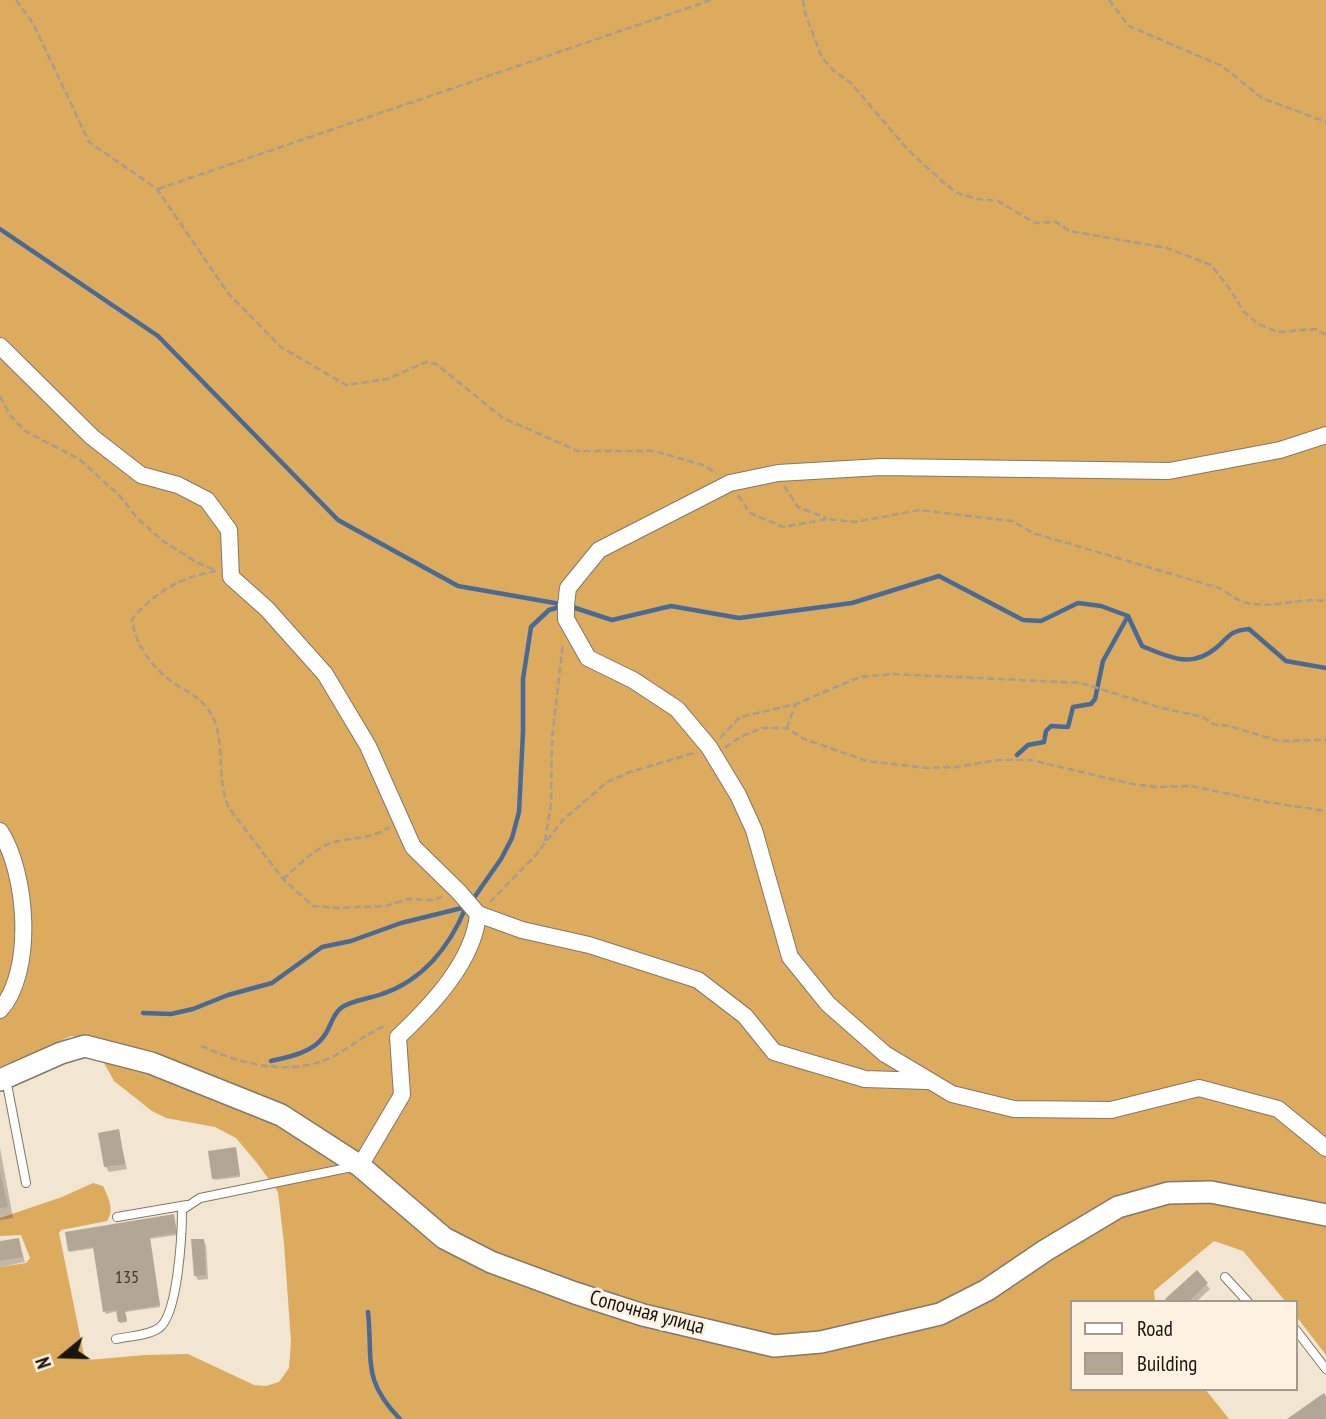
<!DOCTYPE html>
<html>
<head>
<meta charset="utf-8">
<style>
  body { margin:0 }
  #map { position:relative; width:1326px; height:1419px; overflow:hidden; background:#f2e5d2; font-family:"PT Sans Narrow",sans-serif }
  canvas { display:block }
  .legend { position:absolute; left:1070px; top:1300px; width:228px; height:91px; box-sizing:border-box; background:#fef3e3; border:2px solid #a29a8e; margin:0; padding:9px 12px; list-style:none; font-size:21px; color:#19150e }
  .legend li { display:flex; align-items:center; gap:14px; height:35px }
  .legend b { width:35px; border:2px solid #a29a8e }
  .north { position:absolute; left:28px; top:1321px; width:70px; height:70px; -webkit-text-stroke:5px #fef3e3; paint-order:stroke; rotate:251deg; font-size:19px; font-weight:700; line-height:28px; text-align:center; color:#19150e }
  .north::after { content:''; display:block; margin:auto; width:24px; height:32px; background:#19150e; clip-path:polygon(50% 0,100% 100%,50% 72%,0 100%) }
</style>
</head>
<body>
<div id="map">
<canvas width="1326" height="1419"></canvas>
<ul class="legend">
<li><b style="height:9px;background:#fff"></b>Road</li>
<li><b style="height:19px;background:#b3a694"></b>Building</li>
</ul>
<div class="north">N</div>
</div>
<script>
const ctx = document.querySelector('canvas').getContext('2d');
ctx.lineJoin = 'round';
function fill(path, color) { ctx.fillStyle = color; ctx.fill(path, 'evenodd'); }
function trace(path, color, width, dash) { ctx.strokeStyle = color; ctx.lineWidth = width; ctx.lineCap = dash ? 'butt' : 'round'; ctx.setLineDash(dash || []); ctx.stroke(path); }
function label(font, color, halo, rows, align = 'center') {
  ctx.font = font + ' "PT Sans Narrow",sans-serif'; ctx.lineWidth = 6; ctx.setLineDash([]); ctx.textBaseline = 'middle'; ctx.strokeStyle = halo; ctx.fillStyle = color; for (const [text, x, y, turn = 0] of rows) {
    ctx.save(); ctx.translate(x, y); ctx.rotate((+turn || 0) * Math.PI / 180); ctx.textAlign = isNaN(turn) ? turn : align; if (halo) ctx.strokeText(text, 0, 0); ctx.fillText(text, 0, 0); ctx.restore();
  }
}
fill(new Path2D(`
  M0 0H1326V1355L1296 1316V1302H1286L1243 1251 1214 1241 1154 1291 1155 1302H1072V1389H1205L1229 1419H0V1267L26 1263 30 1258 21 1235 0 1236V1218L62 1197 93 1183 103 1186C108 1197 115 1210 107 1221L61 1230 59 1233 84 1355 88 1360 145 1355 188 1354 254 1385 266 1386 279 1382 289 1368 291 1341 284 1244 278 1192 257 1163 236 1138 215 1127 166 1118 152 1111 114 1081 104 1063 79 1037 71 1036 0 1067Z`), '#ddab5e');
fill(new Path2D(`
  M118 1131 127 1169 109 1172 106 1167Z
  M0 1148 13 1218 0 1220Z
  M236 1151 240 1177 215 1180 214 1179Z
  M174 1218 177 1235 149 1239 160 1307 125 1312 127 1322 120 1323 118 1311 106 1314 105 1312 95 1248 70 1252 69 1250Z
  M18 1240 25 1262 0 1267V1243Z
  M203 1240 206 1245 208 1279 198 1280 195 1275Z
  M1197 1273 1210 1289 1196 1302H1169Z`), '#0003');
trace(new Path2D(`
  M0 229 158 336 338 520 458 586 566 605 612 620 671 606 739 618 852 603 939 576 1023 620 1041 621 1078 603 1101 606 1128 616 1142 646C1169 657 1191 669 1216 648 1230 636 1229 631 1249 629L1286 661 1326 668
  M1017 755 1028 745 1044 742 1046 731 1051 726 1068 727 1073 707 1091 704 1095 699 1103 661 1128 616
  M471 902 501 859 512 838 519 812 523 732V679L531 627 549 610 563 606
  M143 1013 171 1014 193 1009 228 995 272 983 322 947 351 941 401 923 466 907
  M271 1061C289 1057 314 1052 324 1036 331 1027 332 1015 341 1008 351 1000 369 999 382 994 423 980 450 946 466 907
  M368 1312C373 1362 362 1380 400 1419`), '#496a95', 4.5);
fill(new Path2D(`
  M119 1129 125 1164 104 1167 98 1133Z
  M236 1147 240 1175 212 1179 208 1151Z
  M0 1171 8 1207 0 1208Z
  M174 1214 177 1233 150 1237 160 1305 125 1311 127 1321 118 1322 116 1310 103 1312 93 1247 68 1251 65 1232Z
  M19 1238 23 1257 0 1261V1241Z
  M191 1239H204L206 1275 194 1276Z
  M1197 1270 1208 1283 1188 1302H1167L1165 1299Z
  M1324 1393 1326 1396V1419H1287Z`), '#b3a694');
const service = new Path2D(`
  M6 1079 26 1183
  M117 1217 187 1205
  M1225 1277 1248 1302
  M1296 1330 1326 1369
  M116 1339C129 1336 148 1336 159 1328 178 1315 182 1234 182 1210L200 1198 352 1167`);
const minor = new Path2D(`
  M0 346 92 437 141 475 178 485 207 500 229 530 231 577 267 609 325 674 368 746 413 847 459 892 478 914 522 930 589 945 698 980 745 1016 774 1052 865 1079 927 1081
  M1326 435 1280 450 1169 471 881 467 778 473 730 483 599 550 568 588 566 605V619L588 658 633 680 677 709 709 747 738 795 754 830 790 957 828 1004 885 1054 952 1094 1014 1109 1111 1110 1199 1088 1278 1109 1326 1148
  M0 831C27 873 35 971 0 1010
  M360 1166 402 1095 398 1037C431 1006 474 961 478 914`);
const secondary = new Path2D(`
  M0 1080 61 1053 85 1046 151 1063 281 1115 360 1166 444 1238 491 1262 575 1293 643 1315 774 1346 821 1342 940 1314 987 1290 1046 1250 1118 1207 1168 1193 1211 1192 1326 1215`);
trace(service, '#847867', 10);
trace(minor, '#847867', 18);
trace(secondary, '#847867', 24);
trace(new Path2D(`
  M16 0 33 23 89 142 157 189 228 293 281 347 346 385 388 379 426 362 436 364 503 418 578 451H654L703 465 716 473
  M803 0 805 13 822 58 834 71 851 83 908 150 943 182 957 193 978 199 998 201 1035 223 1056 222 1069 231 1167 248 1211 265 1232 292 1243 311 1258 324 1278 332 1316 329 1326 335
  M1109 0 1129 26 1222 66 1262 98 1326 122
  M158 189 711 0
  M0 396 10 415 25 431 79 459 120 496 137 518 163 541 196 562 215 570
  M784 486 798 507 826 518
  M738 495 750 513 783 527 828 519 855 522 919 510 1012 521 1033 533 1219 588C1227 592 1235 599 1243 602 1271 610 1299 597 1326 601
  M216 571C181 577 155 592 132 619 135 645 152 667 172 682 185 691 196 694 207 708 229 736 214 777 229 808L283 879 313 906 338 908 386 906 408 899 431 900 442 897
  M787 728 795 705
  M720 738 740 717 796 704 860 677 892 674 1081 683 1162 708 1203 717 1213 724 1229 726 1279 741 1326 740
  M725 748 740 737 762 728H787L804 739 867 761 926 768 956 767 998 760H1031L1132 784 1157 787 1191 786 1267 802 1326 811
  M545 841 551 804 552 738 563 643
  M283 879C296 868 310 853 326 845 347 836 370 841 389 827
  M490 902 535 856 562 821 607 782 630 772 697 752
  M201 1046C244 1065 292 1078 336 1055 354 1045 368 1032 387 1025`), '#a89e8f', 2.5, [7, 3.5]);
trace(service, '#fff', 8);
trace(minor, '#fff', 16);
trace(secondary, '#fff', 21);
label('18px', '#403930', null, [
  ["135",127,1278]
]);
label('21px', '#19150e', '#fef3e3', [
  ["Сопочная улица",647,1313,15]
]);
</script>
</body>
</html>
